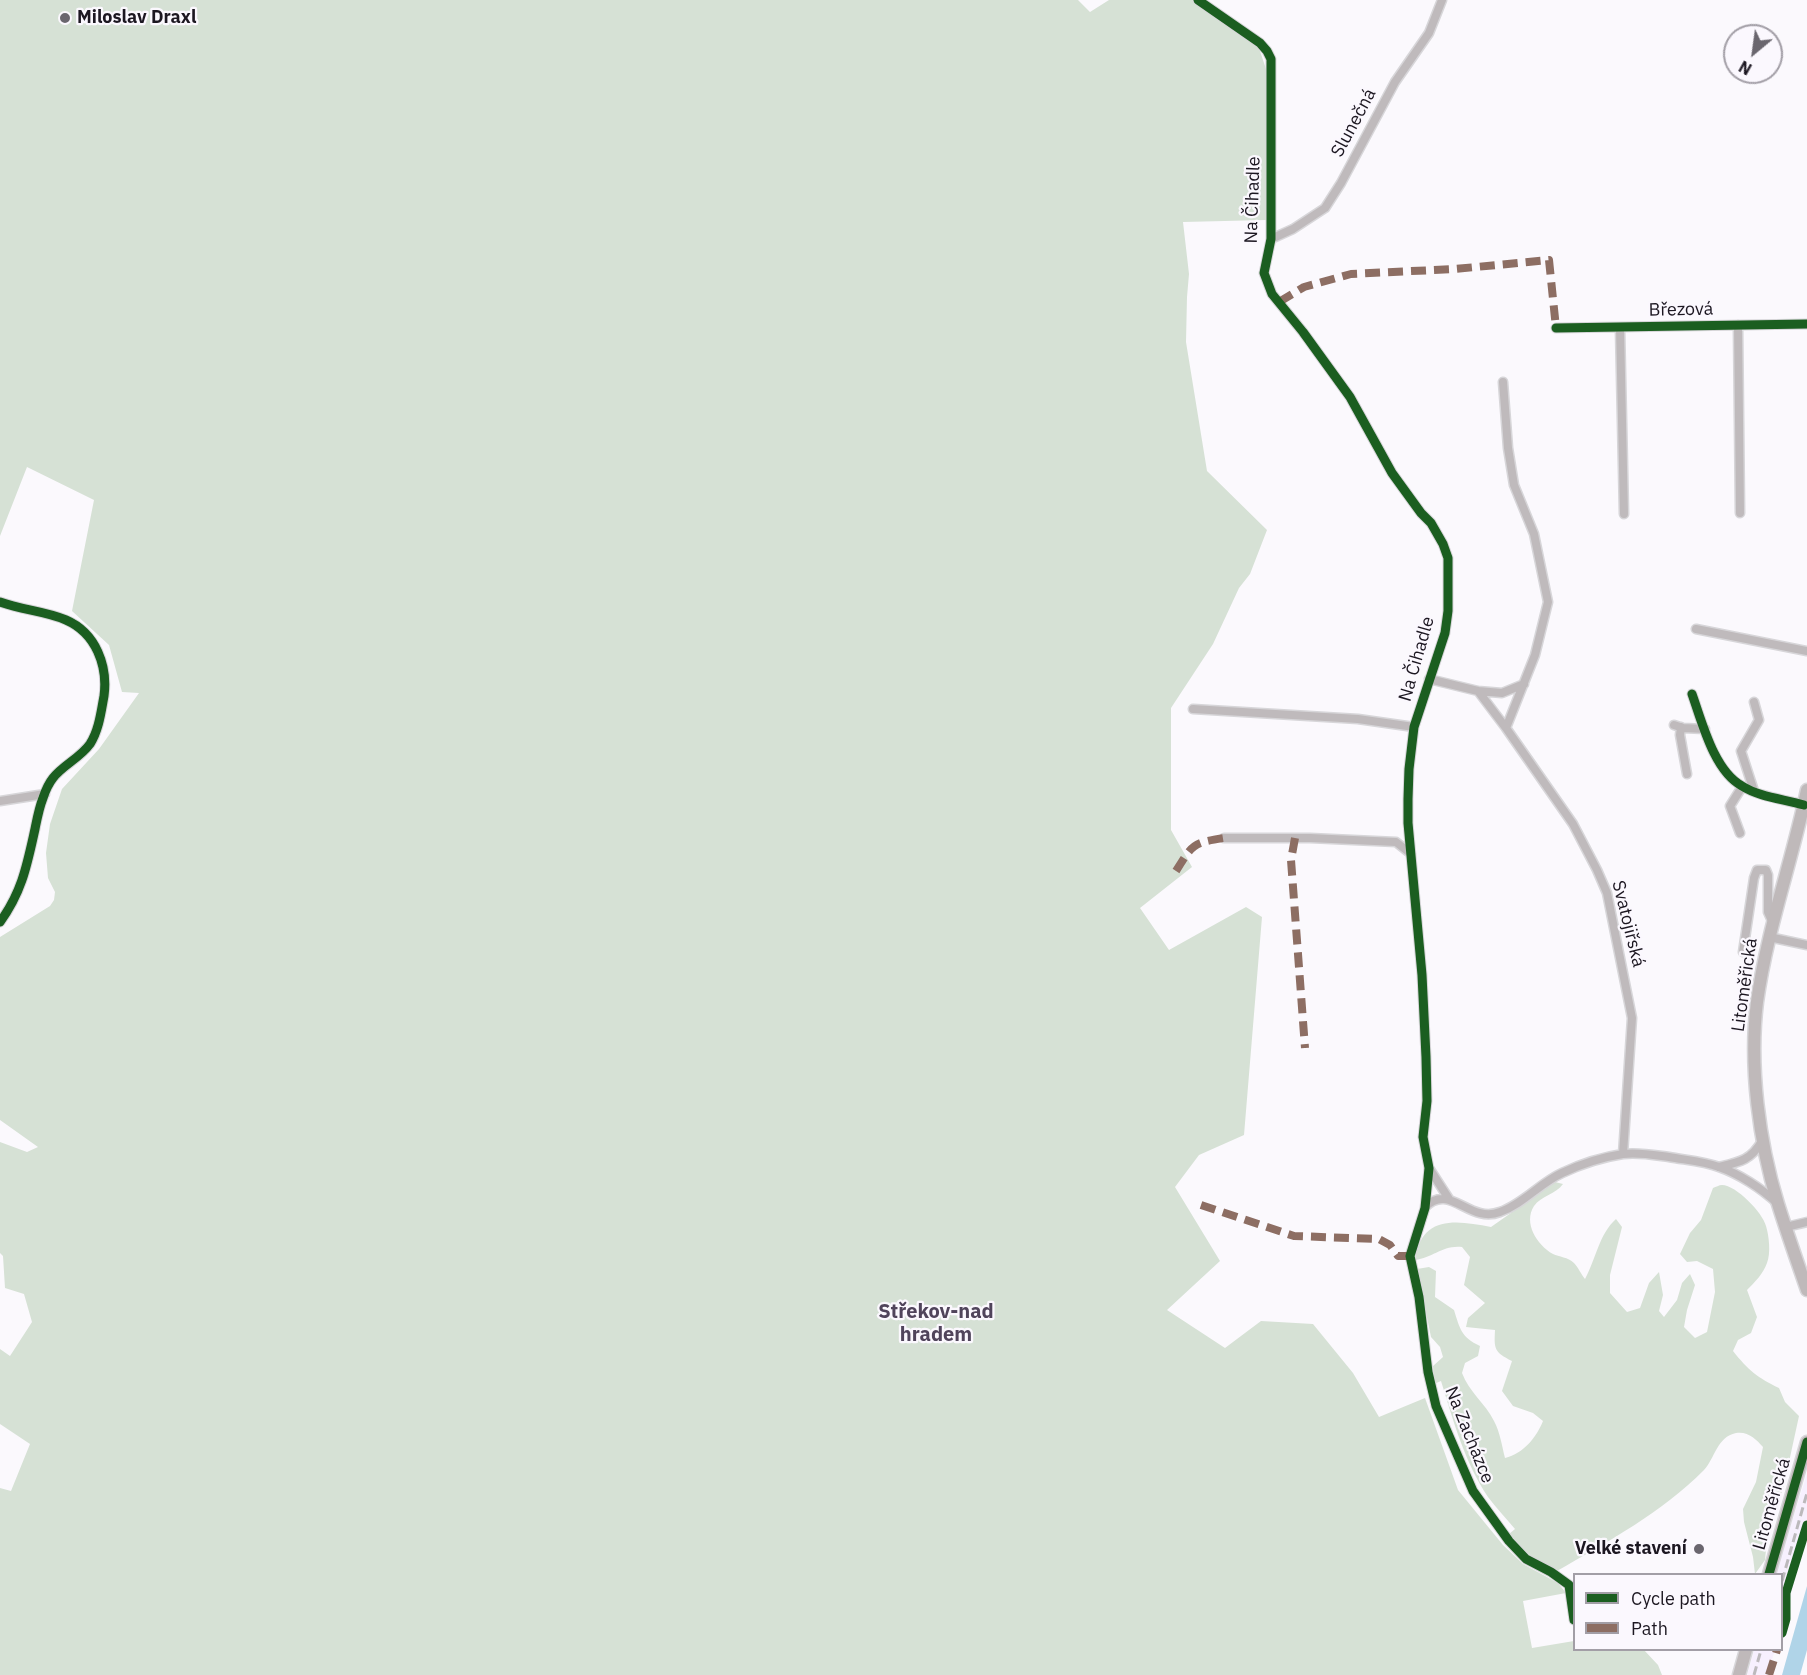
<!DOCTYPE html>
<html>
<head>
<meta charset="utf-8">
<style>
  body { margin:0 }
  #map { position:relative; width:1807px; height:1675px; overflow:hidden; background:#fbf9fd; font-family:"IBM Plex Sans",sans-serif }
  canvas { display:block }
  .legend { position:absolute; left:1573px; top:1573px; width:210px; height:78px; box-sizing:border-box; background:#fbf8fe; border:2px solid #a29ea6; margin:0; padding:8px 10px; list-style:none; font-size:18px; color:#1c1721 }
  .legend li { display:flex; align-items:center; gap:12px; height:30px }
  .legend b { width:30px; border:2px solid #a29ea6 }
  .north { position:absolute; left:1723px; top:24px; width:60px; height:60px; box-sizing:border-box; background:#fbf8fe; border:2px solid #a29ea6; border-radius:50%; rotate:209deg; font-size:16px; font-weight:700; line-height:24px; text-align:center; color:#1c1721 }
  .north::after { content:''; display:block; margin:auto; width:21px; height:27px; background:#6a666e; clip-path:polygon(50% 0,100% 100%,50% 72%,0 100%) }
</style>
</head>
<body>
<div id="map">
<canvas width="1807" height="1675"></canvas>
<ul class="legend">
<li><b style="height:8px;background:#1b5e20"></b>Cycle path</li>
<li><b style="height:8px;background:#8d6e63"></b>Path</li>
</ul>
<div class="north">N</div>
</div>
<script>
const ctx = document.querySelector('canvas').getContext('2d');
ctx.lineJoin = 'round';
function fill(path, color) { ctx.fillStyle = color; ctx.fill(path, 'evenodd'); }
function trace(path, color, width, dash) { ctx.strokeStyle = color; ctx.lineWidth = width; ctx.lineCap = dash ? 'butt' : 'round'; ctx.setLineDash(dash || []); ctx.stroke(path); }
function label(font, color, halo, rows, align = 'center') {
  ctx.font = font + ' "IBM Plex Sans",sans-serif'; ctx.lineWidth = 4.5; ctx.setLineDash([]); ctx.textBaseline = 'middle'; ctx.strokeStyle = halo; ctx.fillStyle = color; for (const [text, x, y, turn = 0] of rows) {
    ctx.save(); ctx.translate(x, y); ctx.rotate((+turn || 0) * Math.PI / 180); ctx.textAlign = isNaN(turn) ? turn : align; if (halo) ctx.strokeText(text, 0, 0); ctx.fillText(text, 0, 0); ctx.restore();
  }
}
fill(new Path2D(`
  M1807 1474V1537L1782 1625V1574H1775Z
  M1754 1650H1775L1767 1675H1747Z`), '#f7f0fe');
fill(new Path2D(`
  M0 0H1078L1090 12 1109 0H1192L1208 10 1259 48 1268 75 1266 220 1183 222 1189 274 1187 297 1186 342 1207 471 1267 530 1250 574 1239 588 1213 644 1171 708V830L1192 867 1140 908 1169 950 1246 907 1262 917 1244 1135 1199 1155 1175 1187 1220 1261 1167 1310 1225 1348 1261 1321 1313 1324 1353 1373 1379 1417 1425 1398 1458 1490 1503 1545 1523 1564 1558 1583 1566 1593 1523 1601 1532 1648 1574 1641V1650H1644L1658 1665 1662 1675H0V1488L11 1491 30 1444 0 1424V1349L10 1356 32 1322 24 1294 5 1288 3 1256 0 1253V1142L27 1152 38 1147 0 1120V937L50 906 54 900 55 892 48 878 46 853 50 824 62 789 99 749 139 693 122 692 109 645 72 611 94 500 27 467 0 536Z
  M1555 1182 1563 1184C1556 1194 1541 1196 1534 1206 1523 1223 1537 1245 1553 1254 1559 1257 1568 1257 1574 1263 1578 1267 1581 1274 1585 1279 1596 1259 1599 1234 1616 1219L1622 1227 1610 1275V1293L1627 1312 1640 1308 1649 1283 1659 1272 1663 1295 1659 1311 1664 1317 1677 1300 1682 1283 1690 1274 1695 1285 1687 1310 1684 1327 1695 1338 1707 1332 1715 1292 1713 1269 1697 1261 1687 1262 1680 1254 1690 1233 1701 1220 1713 1188C1716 1187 1719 1185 1722 1185 1736 1185 1763 1213 1766 1226 1769 1236 1771 1253 1767 1263 1763 1274 1755 1282 1747 1290L1757 1317 1751 1333 1738 1340 1733 1351C1748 1370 1758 1378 1779 1388L1785 1402 1799 1416 1784 1485 1767 1540 1765 1560 1755 1574 1753 1557 1744 1522 1743 1509 1756 1482 1763 1447C1756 1439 1748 1431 1736 1433 1717 1437 1715 1458 1704 1470 1661 1513 1609 1541 1557 1571 1535 1559 1525 1554 1509 1534L1515 1529C1506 1518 1496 1508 1488 1497 1465 1463 1453 1420 1441 1381L1434 1384 1433 1366 1443 1357 1440 1347 1431 1337 1417 1269 1429 1267 1436 1271 1435 1297 1454 1310C1460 1329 1461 1337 1480 1346L1478 1356 1465 1363 1462 1373C1469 1392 1485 1403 1494 1421 1500 1432 1502 1446 1505 1458 1524 1453 1536 1438 1543 1421L1533 1413 1513 1406 1502 1391 1512 1361C1494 1352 1494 1349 1495 1330L1466 1327 1468 1318 1485 1303 1464 1285 1470 1257 1462 1247C1442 1245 1433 1258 1415 1260 1421 1215 1456 1220 1491 1227Z`), '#d6e1d5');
fill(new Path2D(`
  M1807 1586V1650L1800 1675H1782Z`), '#b0d4e8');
const street = new Path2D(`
  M1198 0 1260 43 1267 51 1271 59V239L1264 273 1272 294 1303 332 1350 397 1392 473 1421 513 1431 523 1443 544 1448 558V611L1445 633 1414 727 1409 769 1408 799V823L1422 975 1426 1057 1427 1101 1423 1137 1429 1168 1425 1208 1410 1256 1419 1297 1428 1372 1436 1406 1473 1491 1509 1541 1526 1559 1551 1572 1569 1585 1574 1620
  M1271 239 1293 229 1325 208 1341 183 1395 82 1429 33 1442 0
  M1738 325 1740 513
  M1556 328 1807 324
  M1620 328 1624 514
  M1503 382 1508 448 1514 485 1534 534 1548 602 1535 655 1506 728 1573 824 1597 870 1607 893 1632 1018 1623 1154
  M0 602C21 610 45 611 66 620 96 633 108 666 104 696 101 712 99 730 90 744 80 758 63 765 53 778 49 783 45 792 43 798 39 808 37 819 35 829 27 865 22 892 0 922
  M1696 629 1807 651
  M1429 679 1478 691 1502 693 1524 684
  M1478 691 1506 728
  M1692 694C1702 722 1714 771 1742 786 1759 797 1784 799 1804 805
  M1754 702 1759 720 1741 751 1754 791
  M1193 709 1358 719 1414 727
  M1674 725 1683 728 1705 729
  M1681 727 1680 735 1687 774
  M0 801 45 794
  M1740 833 1730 806 1742 787
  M1224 838H1310L1396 842 1411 854
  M1769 937 1807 945
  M1743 952 1754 878 1757 870H1766L1768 875V912L1773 923
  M1719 1167C1740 1162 1751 1160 1762 1141
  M1429 1168 1449 1199
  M1425 1207C1450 1182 1469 1224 1500 1212 1523 1204 1540 1183 1562 1173 1581 1164 1603 1157 1623 1154 1639 1152 1654 1155 1669 1157 1685 1160 1703 1161 1719 1167 1739 1174 1761 1188 1777 1203
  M1786 1227 1807 1222`);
const secondary = new Path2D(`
  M1807 790C1792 861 1767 930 1757 1002 1749 1066 1759 1142 1778 1204 1787 1233 1797 1261 1807 1290
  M1769 1574 1807 1442
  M1739 1675 1746 1650`);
trace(street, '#d7d6d9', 11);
trace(secondary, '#d7d6d9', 15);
trace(street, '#bfbabc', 8);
trace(secondary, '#bfb9ba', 12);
trace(new Path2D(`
  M1782 1581 1807 1493
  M1782 1599 1789 1573
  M1754 1675 1761 1650`), '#bcb9bc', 3, [9, 4.5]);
trace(new Path2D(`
  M1279 302 1304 287 1351 274 1455 269 1549 260 1556 328
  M1295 838 1291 860 1305 1048
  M1176 871C1193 844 1192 843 1224 838
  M1201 1205 1294 1236 1379 1239 1390 1245 1398 1256H1410
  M1769 1675 1777 1650`), '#8d6e63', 8, [15, 8]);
trace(new Path2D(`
  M1198 0 1260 43 1267 51 1271 59V239L1264 273 1272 294 1303 332 1350 397 1392 473 1421 513 1431 523 1443 544 1448 558V611L1445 633 1414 727 1409 769 1408 799V823L1422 975 1426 1057 1427 1101 1423 1137 1429 1168 1425 1208 1410 1256 1419 1297 1428 1372 1436 1406 1473 1491 1509 1541 1526 1559 1551 1572 1569 1585 1574 1620
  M1556 328 1807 324
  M0 602C21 610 45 611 66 620 96 633 108 666 104 696 101 712 99 730 90 744 80 758 63 765 53 778 49 783 45 792 43 798 39 808 37 819 35 829 27 865 22 892 0 922
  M1692 694C1702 722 1714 771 1742 786 1759 797 1784 799 1804 805
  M1769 1574 1807 1442
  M1782 1633 1786 1619V1593L1807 1525`), '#1b5e20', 9);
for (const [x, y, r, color] of [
  [65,18,6,"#6a666e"],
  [1699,1549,6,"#6a666e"]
]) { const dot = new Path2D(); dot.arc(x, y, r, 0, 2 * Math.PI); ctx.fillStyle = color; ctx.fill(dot); trace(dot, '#fbf8fe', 2); }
label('bold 18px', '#1c1721', '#fbf8fe', [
  ["Miloslav Draxl",77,18],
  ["Velké stavení",1687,1549,"right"]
], 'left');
label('18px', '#1c1721', '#fbf8fe', [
  ["Slunečná",1354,123,-62],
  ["Na Čihadle",1253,200,-88],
  ["Březová",1681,310,-1],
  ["Na Čihadle",1417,659,-74],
  ["Svatojiřská",1628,924,76],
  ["Litoměřická",1745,985,-82],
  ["Na Zacházce",1469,1435,68],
  ["Litoměřická",1772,1504,-74]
]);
label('bold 20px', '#50445b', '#fbf8fe', [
  ["Střekov-nad",936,1312],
  ["hradem",936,1335]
]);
</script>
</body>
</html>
